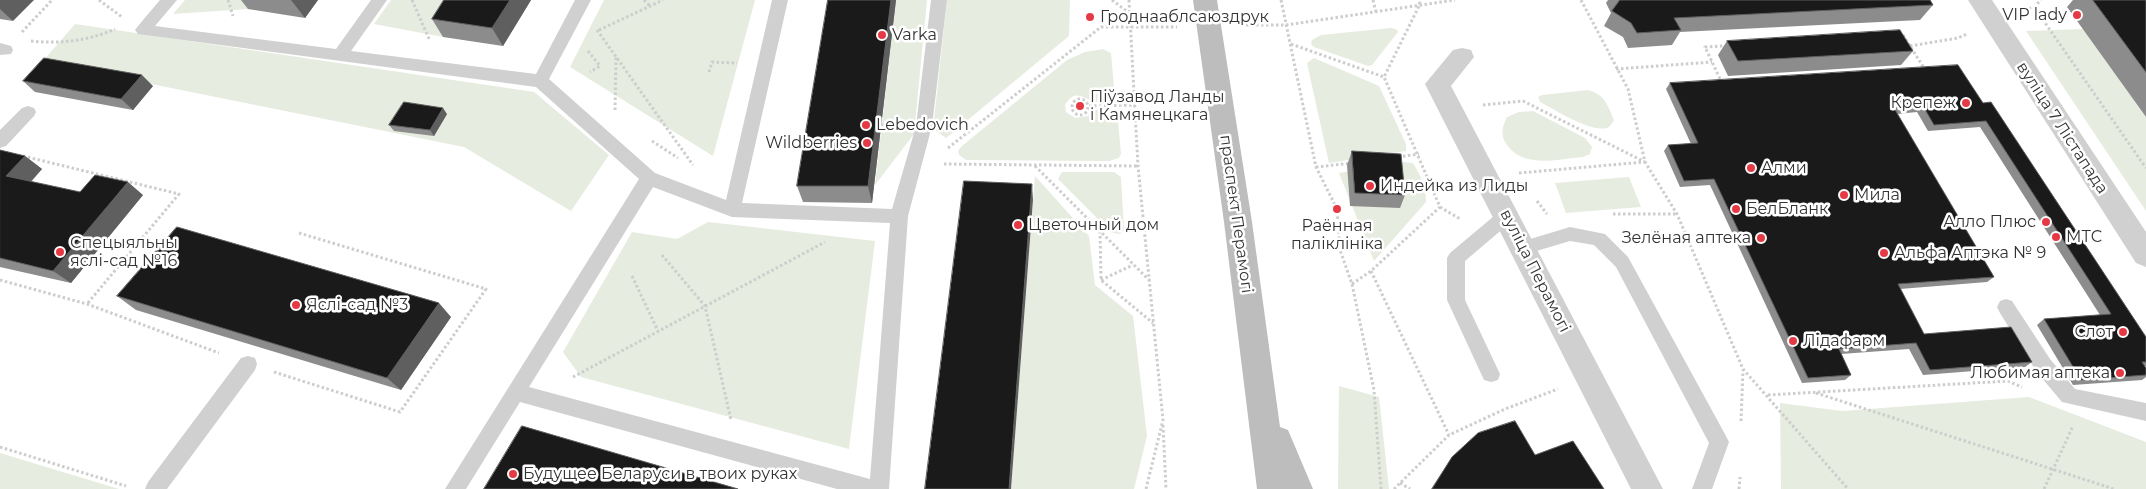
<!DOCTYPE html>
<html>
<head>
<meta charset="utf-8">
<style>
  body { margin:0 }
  canvas { display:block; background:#fff }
</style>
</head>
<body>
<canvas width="2146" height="489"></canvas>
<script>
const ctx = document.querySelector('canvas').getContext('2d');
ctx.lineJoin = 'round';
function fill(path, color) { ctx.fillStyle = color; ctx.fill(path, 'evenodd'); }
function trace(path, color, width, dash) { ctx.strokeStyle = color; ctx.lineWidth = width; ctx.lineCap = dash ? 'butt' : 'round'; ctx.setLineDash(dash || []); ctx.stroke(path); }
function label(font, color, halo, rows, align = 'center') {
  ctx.font = font + ' Montserrat,sans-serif'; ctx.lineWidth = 5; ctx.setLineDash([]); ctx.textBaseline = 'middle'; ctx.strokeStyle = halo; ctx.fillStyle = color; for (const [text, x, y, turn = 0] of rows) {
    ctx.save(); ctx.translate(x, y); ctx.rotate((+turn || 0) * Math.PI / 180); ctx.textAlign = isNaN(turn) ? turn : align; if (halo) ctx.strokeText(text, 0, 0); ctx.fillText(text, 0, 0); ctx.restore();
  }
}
fill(new Path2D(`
  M185 0H255L248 9 173 14Z
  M391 0H467L443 37 374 24Z
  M604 0H755L713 156 570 67Z
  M896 0H927L914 134 875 185Z
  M947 0H1070L1069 36 946 138 933 129Z
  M75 24 534 92 609 155 571 211 464 147 42 62Z
  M1391 28 1396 29 1398 32 1372 65 1368 66 1314 47 1311 44 1312 40 1321 35Z
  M2083 29 2146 117V211L2026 31Z
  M1103 49 1111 53 1115 100C1109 100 1099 103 1093 101 1081 97 1075 89 1065 105L1066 112 1075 118 1088 116 1094 110 1117 109 1121 154 1119 158 1109 161 966 160 959 155 958 151 962 146 1067 60 1085 52Z
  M1314 58 1379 86 1406 144V151L1329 163 1307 63Z
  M1588 90C1605 95 1607 104 1614 120 1614 120 1610 126 1610 126 1597 137 1554 109 1540 102L1538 97 1542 95Z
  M1533 111 1585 138 1592 147 1590 154 1583 157C1559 159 1524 169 1507 145 1500 136 1502 127 1507 117L1519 112Z
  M1402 162 1413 163C1421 176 1426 187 1426 202L1374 261 1339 173Z
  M1062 172H1114L1121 177 1124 230 1120 234 1112 233 1058 179Z
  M1035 176 1089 236 1095 285 1133 316 1147 436 1134 489H1011Z
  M1629 177 1641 207 1566 213 1555 183Z
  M708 222 875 241 849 449 581 377 563 352 632 232 677 239Z
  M1339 386 1379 397 1389 489H1338Z
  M2029 397 2146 442V489H1781L1780 403 1842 411Z
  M0 453 119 489H0Z`), '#e6ecdf');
trace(new Path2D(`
  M99 0 122 17
  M228 0 233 16
  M412 0 430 41
  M644 0 650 6
  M1112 0 1129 13
  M1129 0 1138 166 1163 420 1146 489
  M1281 0 1316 167 1337 209 1340 250 1352 284 1374 390 1381 489
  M1373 0 1376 12
  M1581 0 1628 89 1645 162 1677 214 1743 369 1848 489
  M2034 7 2146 168
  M2024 10 2034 7 2041 0
  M1241 25H1286L1455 0
  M597 30 693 165
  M599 30 663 0
  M22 32 52 0
  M1903 35 1924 68 1721 81 1705 47Z
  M31 41C60 44 88 41 115 29
  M1291 44 1384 77
  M1910 46 1958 38 1967 34
  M588 51 600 66 590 72
  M1616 69 1712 62
  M709 72 712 62 737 63
  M1072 107a8 8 0 1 1 16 0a8 8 0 1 1-16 0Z
  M1483 105 1523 101 1645 162
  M1089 106 1135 105
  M615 110 616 57
  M881 125 896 126
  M652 141 678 158
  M948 148 1101 27H1177
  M23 156 179 194 87 304
  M1398 157 1419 154
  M944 164 1138 166
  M1035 166 1149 280
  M1316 167 1352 163
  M1519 173 1644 162
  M1537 201 1547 214
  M1440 207 1460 219
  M1613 214H1676
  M1100 231 1101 280 1153 323
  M662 255 705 306 731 420
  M1371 271 1449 435
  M632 276 658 331
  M0 280 87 304 219 353
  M1101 280 1133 265
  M1352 284 1371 271 1440 207 1384 77 1420 4 1418 0
  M274 372 400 412 486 289 299 233
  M573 377 825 242
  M1816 393 2114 489
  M1768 395 2008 381 2022 387
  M1741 421 1743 370
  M1163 425 1166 489
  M0 447 126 486
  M1400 483 1410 489
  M1394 489 1449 435 1505 409 1558 389
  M1739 489 1740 477
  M2044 489 2073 426`), '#cdcdcd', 3, [2.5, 2.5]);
fill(new Path2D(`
  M160 0H177L155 26 336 49 371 0H387L351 51 536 74 575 0H591L549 79 655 173 726 200 772 0H788L742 203 892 209 916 126 931 0H947L932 126 908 216 889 489H837L520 402 466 489H445L639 179 536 87 138 34 135 30 138 26ZM653 187 732 217 890 223 870 479 529 387Z
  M0 43 11 46 13 50 11 54 0 55Z
  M28 106 34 108 36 112 34 116 6 146 0 148V130L22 108Z
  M1506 209 1512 211 1515 216 1512 221 1465 261V300L1500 374 1498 380 1491 382 1484 380 1447 300V258L1450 253 1500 211Z
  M1570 227 1605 234 1628 257 1726 436 1729 442 1712 489H1692L1709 443 1616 267 1594 245 1570 241 1523 255 1517 253 1514 248 1517 243Z
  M2006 299 2012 301 2050 359 2075 389 2146 403V421L2062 402 2036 371 2000 313 1997 307 2000 301Z
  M248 356 255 358 257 364 255 370 167 489H145L148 482 241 358Z`), '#d0d0d0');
fill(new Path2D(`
  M1968 0H1992L2146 232V267L2136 263Z
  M1462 48 1471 50 1474 57 1451 86 1663 489H1631L1425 84 1453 50Z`), '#d0d0d0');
fill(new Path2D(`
  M1193 0H1217L1252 222 1280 427 1288 430 1313 489H1257L1224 222Z`), '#bdbdbd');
fill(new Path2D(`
  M0 0 13 21 0 19Z
  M241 0H318L305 18 248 9Z
  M531 0 503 46 443 37 432 19Z
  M828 0H896L872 203 803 202 797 186Z
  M1608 0H1930L1933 5 1920 20 1680 32 1672 45 1628 48 1623 37 1604 26 1611 13 1606 3Z
  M2073 0H2146V117L2067 7Z
  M1727 41 1913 51 1901 65 1728 76 1718 55Z
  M23 81 153 86 133 110 35 92Z
  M1670 83 1983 103 2146 337V366H2144L2146 368V377L2142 380 2073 385 2037 325 2044 319 2100 315 1980 127 1928 131 1917 112 1897 114 1994 277 1987 282 1900 289 1924 334 2032 362 2025 367 1923 375 1909 349 1841 354 1851 375 1845 380 1802 383 1710 185 1680 187 1664 151 1668 145 1691 144 1666 89Z
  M447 114 434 136 394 131 389 125Z
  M0 150 25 156 42 169 31 182 80 192 143 195 71 283 0 267Z
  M1352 151 1405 195 1400 208 1350 206 1347 165Z
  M117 296 451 317 401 390 136 310Z
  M1535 455 1604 489H1431L1452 457Z`), '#8c8c8c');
fill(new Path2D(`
  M0 0H34L13 21 0 9Z
  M291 0H318L305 18Z
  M510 0H531L503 46 492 28Z
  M891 0H896L872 203 868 186Z
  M142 75 153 86 133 110 121 99Z
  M443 108 447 114 434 136 430 130Z
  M25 156 42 169 23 190 6 176Z
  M128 182 143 195 71 283 53 271Z
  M1032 184 1033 200 1011 489H1009Z
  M439 303 451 317 401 390 387 378Z`), '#5f5f5f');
const building = new Path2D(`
  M444 0H510L492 28 432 19Z
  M828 0H891L868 186H797Z
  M1620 0H1930L1933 5 1674 18 1681 30 1637 33 1631 23 1612 11Z
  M2093 0H2146V72Z
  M1900 30 1913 51 1738 61 1727 41Z
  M44 58 142 75 121 99 23 81Z
  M1958 65 1983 103 1991 102 2146 337V362H2142L2146 368V375L2081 380 2044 319 2111 314 1986 121 1934 125 1923 106 1894 108 1994 277 1898 284 1924 334 2011 327 2032 362 1930 370 1916 343 1839 349 1851 375 1808 378 1714 179 1684 181 1668 145 1698 143 1670 83Z
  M404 102 443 108 430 130 389 125Z
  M0 150 25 156 6 176 80 192 95 175 128 182 53 271 0 258Z
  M1352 151 1401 154 1405 195 1355 193Z
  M964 181 1032 184 1009 489H925Z
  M177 227 439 303 387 378 117 296Z
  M1515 421 1535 455 1573 441 1604 489H1432L1452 457 1478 433Z
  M522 426 738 489H484Z`);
fill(building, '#1a1a1a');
trace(building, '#5f5f5f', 1);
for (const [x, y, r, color] of [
  [2077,15,5,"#e63946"],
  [1090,17,5,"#e63946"],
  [882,35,5,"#e63946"],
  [1966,103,5,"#e63946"],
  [1080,106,5,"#e63946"],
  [866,125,5,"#e63946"],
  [867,143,5,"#e63946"],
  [1751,168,5,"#e63946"],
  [1370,186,5,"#e63946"],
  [1844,195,5,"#e63946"],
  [1337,209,5,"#e63946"],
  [1736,209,5,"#e63946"],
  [2046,222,5,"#e63946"],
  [1018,225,5,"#e63946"],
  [2056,237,5,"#e63946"],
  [1761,238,5,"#e63946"],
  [60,252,5,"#e63946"],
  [1884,253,5,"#e63946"],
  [296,305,5,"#e63946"],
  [2123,332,5,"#e63946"],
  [1793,341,5,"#e63946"],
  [2120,373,5,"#e63946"],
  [513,474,5,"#e63946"]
]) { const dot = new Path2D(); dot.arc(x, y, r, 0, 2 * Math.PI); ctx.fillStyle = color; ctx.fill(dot); trace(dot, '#fff', 2); }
label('16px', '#333', '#fff', [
  ["VIP lady",2067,15,"right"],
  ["Гроднааблсаюздрук",1100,17],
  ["Varka",892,35],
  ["Піўзавод Ланды",1090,97],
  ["і Камянецкага",1090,115],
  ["Крепеж",1956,103,"right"],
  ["Lebedovich",876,125],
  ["Wildberries",857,143,"right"],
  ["Алми",1761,168],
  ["Индейка из Лиды",1380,186],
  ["Мила",1854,195],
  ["БелБланк",1746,209],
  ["Алло Плюс",2036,222,"right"],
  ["Цветочный дом",1028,225],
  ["Раённая",1337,226,"center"],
  ["паліклініка",1337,244,"center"],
  ["МТС",2066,237],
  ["Зелёная аптека",1751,238,"right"],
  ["Спецыяльны",70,243],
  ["яслі-сад №16",70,261],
  ["Альфа Аптэка № 9",1894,253],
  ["Яслі-сад №3",306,305],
  ["Слот",2113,332,"right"],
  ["Лідафарм",1803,341],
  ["Любимая аптека",2110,373,"right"],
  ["Будущее Беларуси в твоих руках",523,474]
], 'left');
label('16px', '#333', '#fff', [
  ["вуліца 7 Лістапада",2062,128,57],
  ["праспект Перамогі",1236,214,82],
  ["вуліца Перамогі",1535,271,63]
]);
</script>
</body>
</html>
